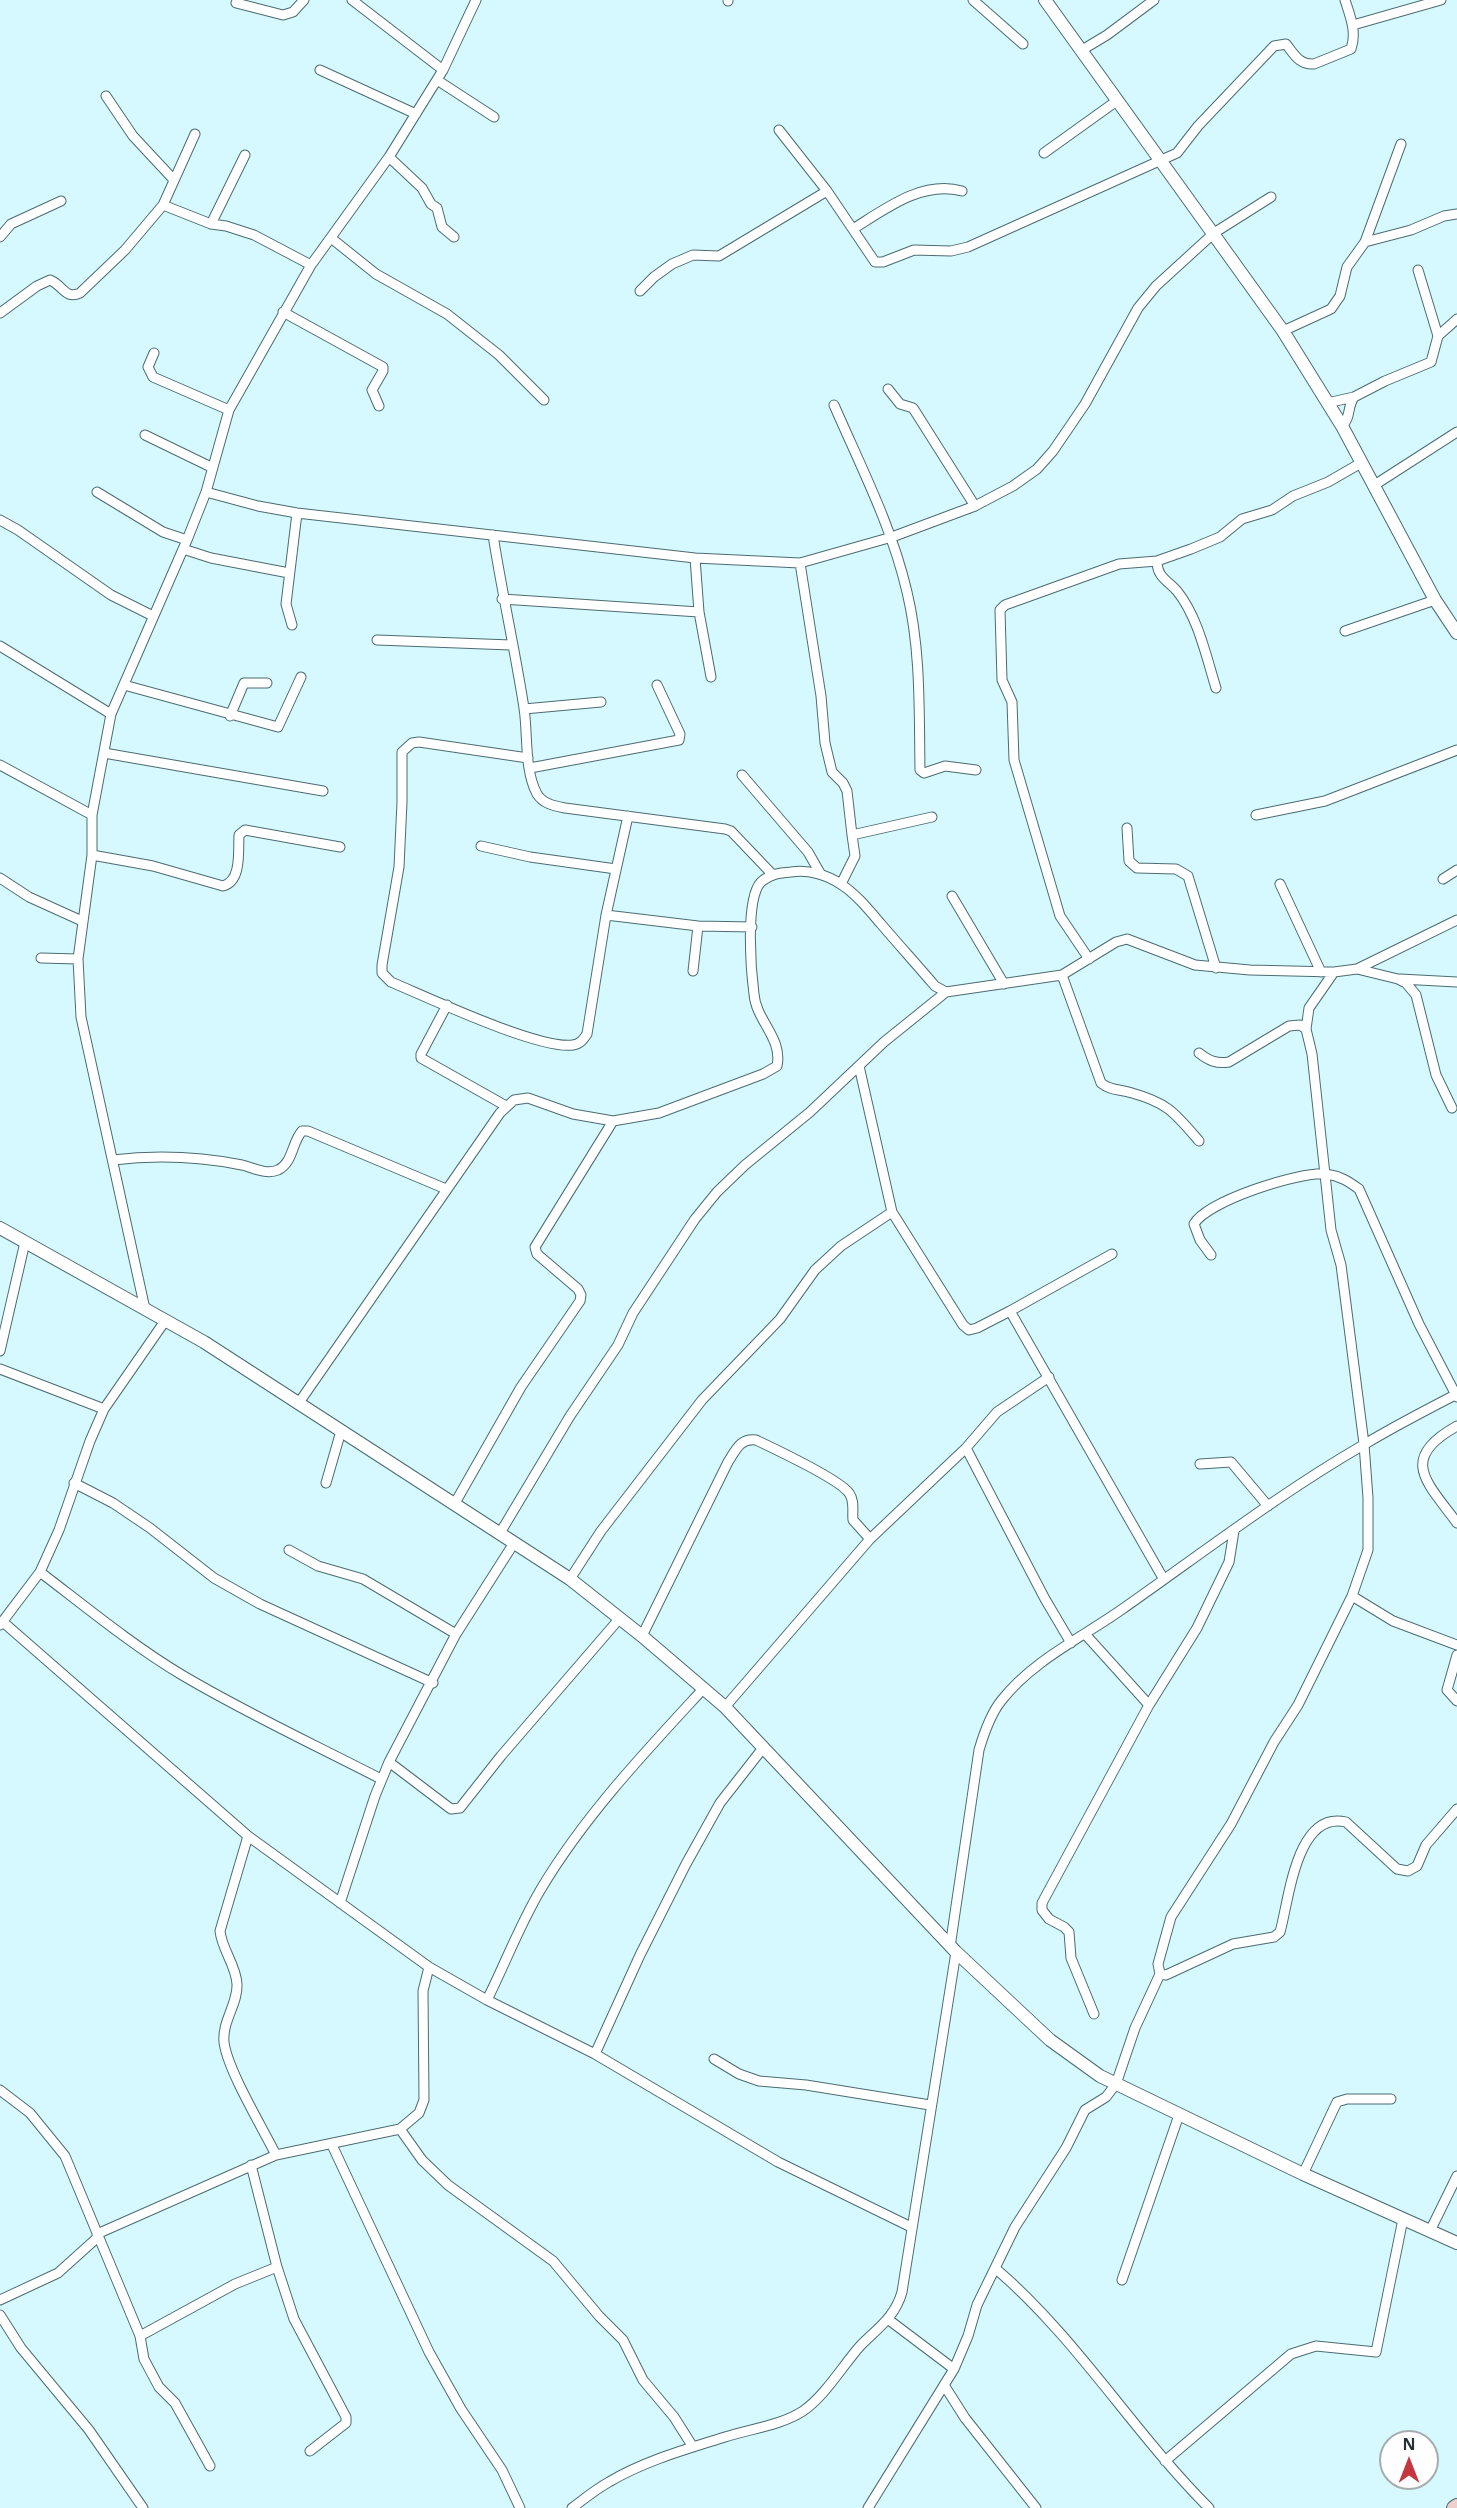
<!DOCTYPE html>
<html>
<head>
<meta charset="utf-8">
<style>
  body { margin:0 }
  #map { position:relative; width:1457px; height:2508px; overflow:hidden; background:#d5f9fe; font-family:"Noto Sans",sans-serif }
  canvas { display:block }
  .north { position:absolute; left:1379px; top:2430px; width:60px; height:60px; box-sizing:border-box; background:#fefefe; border:2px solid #a7acad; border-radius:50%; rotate:0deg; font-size:16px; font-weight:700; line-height:24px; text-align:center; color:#243234 }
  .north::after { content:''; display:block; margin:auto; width:21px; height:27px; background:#c6363f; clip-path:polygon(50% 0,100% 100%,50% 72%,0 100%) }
</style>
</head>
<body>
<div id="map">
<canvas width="1457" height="2508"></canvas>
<div class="north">N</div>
</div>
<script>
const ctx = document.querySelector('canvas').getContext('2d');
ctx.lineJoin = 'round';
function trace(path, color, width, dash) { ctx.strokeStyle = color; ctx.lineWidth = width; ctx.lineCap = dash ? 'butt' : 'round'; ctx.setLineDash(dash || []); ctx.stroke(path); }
const minor = new Path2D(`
  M352 0 443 70
  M728 0V1
  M973 0 1023 44
  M236 3 283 15 293 12 304 0
  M1353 25 1441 0
  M1082 50 1107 35 1154 0
  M320 70 416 114
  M437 80 494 117
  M106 96 133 136 174 180
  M779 130 827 191 875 262H883L914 250 951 251 968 247 1177 153 1198 126 1274 46 1286 44C1294 54 1299 65 1314 64L1351 49C1357 32 1350 16 1345 0
  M1044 153 1118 100
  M389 157 422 188 431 204 437 208 442 227 454 237
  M163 205 211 224 226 226 254 235 311 265
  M211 224 245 155
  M853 229C885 209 922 180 962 191
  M0 237 11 224 61 201
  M331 238 376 274 447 314 499 355 544 400
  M1365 242 1411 230 1444 216 1457 214
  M640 291 654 277 672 264 693 255 719 256 827 191
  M283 312 383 367V371L372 390 379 406
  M0 313 37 286 50 280C63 285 65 300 80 293L125 250 163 205 195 134
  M1283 331 1331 309 1340 296 1347 267 1365 242 1401 144
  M1438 336 1457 319
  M154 353 148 367 153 377 229 410
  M888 389 900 404 913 408 975 506
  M1327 403 1354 397 1385 381 1431 362 1438 336 1418 270
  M834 405C861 467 892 527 907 592 921 650 919 712 920 770L924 773 945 766 976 770
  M1342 426C1351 418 1347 407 1354 397
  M145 435 211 467
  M1373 486 1457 432
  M97 492 163 532 187 540
  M206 492 258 506 297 513 695 558 800 563 892 537 975 506 1013 486 1037 469 1053 451 1085 404 1138 308 1156 286 1214 233 1271 197
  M0 520 18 530 111 595 153 616
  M493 535C502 593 515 650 524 708 528 734 524 770 537 794 543 804 555 806 565 808L725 829 731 831 772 874
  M183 549 211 558 289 573
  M695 558 699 612 711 677
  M1157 561C1157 577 1167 580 1177 591 1198 617 1206 656 1216 688
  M800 563 821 696 825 743 832 772 843 783 847 791 852 835 855 856 841 884
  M502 599 699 612
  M292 625 286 604 297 513
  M1345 631 1435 600
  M377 640 511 645
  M0 646 111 714
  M124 685 278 727 301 677
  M524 709 601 702
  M230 716 244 683H267
  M104 753 323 791
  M528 758 419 742 412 743 402 752V802L399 867 382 965V973L391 982C427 997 539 1050 573 1045 580 1044 583 1040 587 1034L606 915 628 816
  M0 765 92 815
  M530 768 679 740 680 734 657 685
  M742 775 808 852 820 873
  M1256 815 1325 801 1457 750
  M1127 828 1129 861 1137 868 1176 869 1188 876 1216 968
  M852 835 932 817
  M481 846 530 857 616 869
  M92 855 153 866 223 886C242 881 238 851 239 835L245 830 340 847
  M0 878 29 897 82 921
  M1443 879 1457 870
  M1280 884 1321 972
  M952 896 1004 984
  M606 915 698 926 752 927
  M41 958 78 959
  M1089 959 1060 916 1014 760 1012 702 1002 680 1000 610 1005 605 1119 564 1157 561 1191 549 1220 537 1242 519 1272 510 1293 496 1328 482 1361 463
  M1357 969 1398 979 1406 983 1416 995 1436 1075 1452 1108
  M693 971 698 926
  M1334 972 1309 1008 1306 1029 1312 1054 1331 1230 1341 1265 1364 1444 1368 1498V1550L1352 1596 1298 1705 1274 1742 1231 1824 1171 1917 1158 1964 1160 1974 1166 1975 1233 1944 1274 1937 1280 1932C1289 1901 1296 1810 1346 1822L1397 1869 1408 1871 1417 1866 1426 1845 1457 1809
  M1062 975 1101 1083C1111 1091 1120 1089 1132 1093 1168 1103 1175 1113 1199 1141
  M1400 979 1457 982
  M447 1005 421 1054V1058L506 1106
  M1199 1053C1209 1061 1217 1064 1229 1062L1289 1026 1300 1025 1306 1029
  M859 1066 892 1212 963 1325 969 1330 977 1328 1010 1311 1112 1254
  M113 1160C155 1155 201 1157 242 1165 254 1168 266 1175 278 1170 293 1163 292 1142 302 1131H308L446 1189
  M1211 1255 1200 1240 1194 1224C1207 1201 1300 1171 1326 1174 1340 1176 1348 1181 1359 1189L1419 1324 1457 1397
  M145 1309 81 1017 78 959 92 855V815L111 714 187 540 206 492 229 410 311 265 389 157 443 70 476 0
  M1010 1311 1163 1578
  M0 1351 25 1242
  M0 1369 104 1409
  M298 1404 500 1113 514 1100 528 1098 573 1114 613 1121 659 1113 763 1074 777 1066C783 1038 756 1021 754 994 751 971 745 899 761 882 770 874 779 873 791 872 808 869 828 875 842 885 857 895 869 910 881 924 899 945 917 965 935 986L946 992 1062 975 1116 942 1127 939 1195 965 1250 970 1334 972 1357 969 1457 920
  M1457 1426C1397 1459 1428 1483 1457 1523
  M966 1448 1045 1599 1071 1643
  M1200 1464 1231 1462 1268 1506
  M74 1483 113 1503 150 1528 214 1578 260 1604 433 1683
  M326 1483 341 1431
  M455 1503 521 1387 580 1301 581 1295 578 1289 537 1254 535 1247 613 1121
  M500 1533 570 1416 618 1345 633 1313 695 1219 717 1192 745 1165 810 1112 884 1042 946 992
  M289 1550 318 1566 363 1579 456 1634
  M40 1572C86 1607 132 1645 182 1675 246 1713 315 1745 381 1779
  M570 1579 601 1531 702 1400 780 1319 815 1270 841 1246 892 1212
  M1352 1596 1393 1621 1457 1645
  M3 1622 248 1836 429 1967 487 2000 595 2054 778 2162 911 2227
  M0 1625 40 1572 59 1530 90 1441 104 1409 165 1321
  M1085 1634 1149 1705
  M642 1636 728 1462C736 1450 740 1438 756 1440 775 1449 839 1479 849 1493 855 1501 852 1511 853 1520L870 1539
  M1457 1655 1447 1690 1457 1701
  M725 1707 870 1539 966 1448 997 1412 1049 1377
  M389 1762 451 1809 460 1808 501 1756 620 1618
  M248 1836 220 1931C222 1950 236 1965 237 1984 238 2004 222 2021 224 2042 227 2069 262 2127 276 2155
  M340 1903 375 1796 389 1762 456 1634 514 1543
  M950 1947 979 1750C984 1733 990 1715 1001 1701 1032 1661 1081 1638 1121 1610 1201 1554 1280 1493 1365 1444 1395 1426 1426 1410 1457 1394
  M487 2000C505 1964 520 1924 541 1889 585 1815 646 1751 704 1688
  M1094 2014 1071 1958 1069 1932 1064 1927 1049 1919 1042 1910V1903L1149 1705 1197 1628 1229 1562 1234 1531
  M595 2054 640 1955 686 1864 720 1803 763 1748
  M714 2059 739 2074 759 2081 806 2085 930 2105
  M0 2090 30 2113 65 2156 140 2336 144 2359 159 2387 175 2403 210 2466
  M400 2129 422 2160 448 2185 553 2261 599 2316 623 2340 643 2380 674 2417 693 2447
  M332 2145 429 2352 461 2409 502 2470 520 2508
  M251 2165 277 2267 294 2319 346 2417V2423L310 2451
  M1303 2174 1337 2102 1347 2099H1391
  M1430 2231 1457 2176
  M97 2234 276 2155 400 2129 419 2113 424 2100 423 1991 429 1967
  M995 2268C1077 2338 1133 2432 1209 2508
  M1122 2280 1179 2115
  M0 2300 58 2273 98 2237
  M0 2315 21 2348 89 2430 143 2508
  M889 2320 954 2369
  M140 2336 235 2284 277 2267
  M944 2385 965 2418 1036 2508
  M1165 2461 1291 2354 1316 2346 1376 2352 1403 2219
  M572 2508C584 2499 596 2489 609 2482 644 2461 687 2449 725 2437 750 2429 782 2425 803 2411 825 2396 843 2365 861 2345 878 2328 895 2317 902 2292L956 1952
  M868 2508 954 2369 968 2336 977 2305 1015 2227 1066 2148 1085 2110 1106 2097 1116 2084 1135 2028 1160 1974`);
const tertiary = new Path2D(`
  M1045 0 1283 331 1342 426 1435 600 1457 633
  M0 1228 204 1342 570 1579 642 1636 725 1707 956 1952 1050 2040 1100 2076 1303 2174 1457 2243`);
const secondary = new Path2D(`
  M1454 2508 1457 2506`);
trace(minor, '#4c6c70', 11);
trace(tertiary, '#4c6c70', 14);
trace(secondary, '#4c6c70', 16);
trace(minor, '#fff', 9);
trace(tertiary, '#fff', 12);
trace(secondary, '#f0cfcf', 14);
</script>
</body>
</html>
